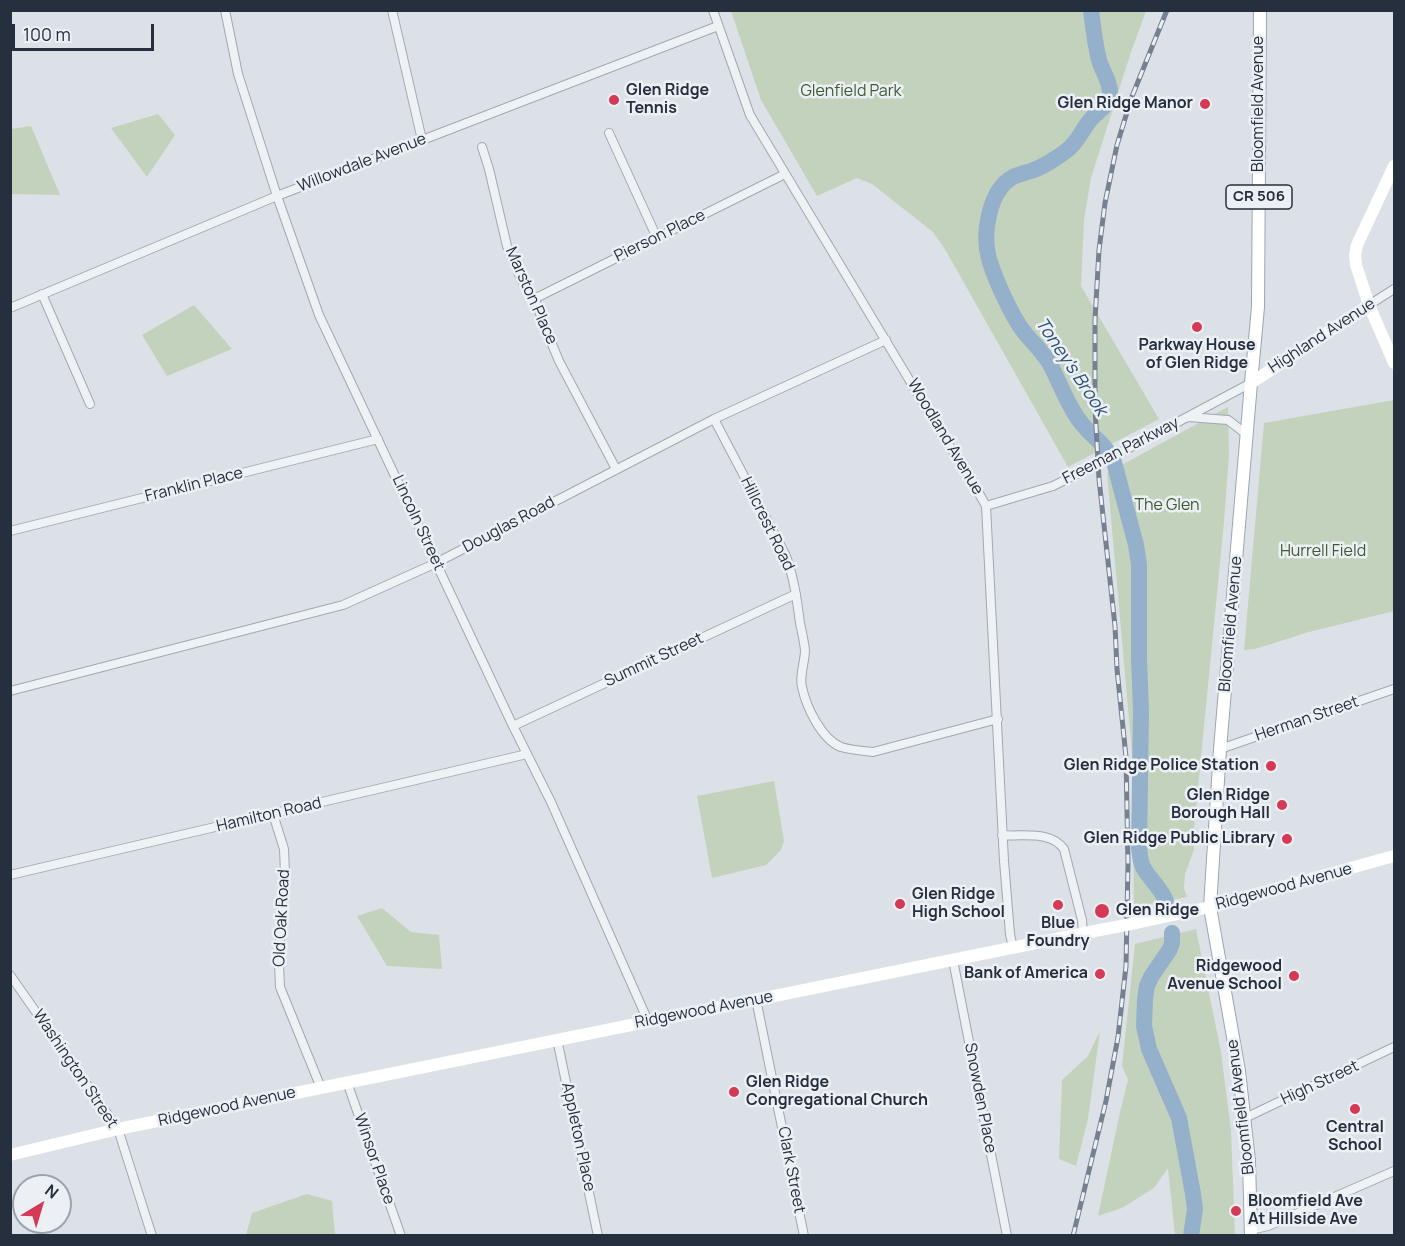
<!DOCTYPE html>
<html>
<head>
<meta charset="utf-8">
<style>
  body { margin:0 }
  #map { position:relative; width:1405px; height:1246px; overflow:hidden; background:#dce1e7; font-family:Manrope,sans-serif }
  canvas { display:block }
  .frame { position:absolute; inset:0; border:12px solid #252f3e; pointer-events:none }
  .north { position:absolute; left:12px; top:1174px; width:60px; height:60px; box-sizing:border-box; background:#ecf0f5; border:2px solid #9ca3ac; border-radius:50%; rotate:38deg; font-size:16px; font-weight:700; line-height:24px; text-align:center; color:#252f3e }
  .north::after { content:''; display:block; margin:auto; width:21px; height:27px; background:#d43956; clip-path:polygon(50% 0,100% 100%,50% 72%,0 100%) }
  .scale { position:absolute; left:12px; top:24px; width:142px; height:27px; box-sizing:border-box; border:3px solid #252f3e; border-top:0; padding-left:8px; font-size:18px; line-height:21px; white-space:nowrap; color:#252f3e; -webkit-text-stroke:4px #ecf0f5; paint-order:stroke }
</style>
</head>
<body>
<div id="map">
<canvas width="1405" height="1246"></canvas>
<div class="frame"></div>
<div class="north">N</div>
<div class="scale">100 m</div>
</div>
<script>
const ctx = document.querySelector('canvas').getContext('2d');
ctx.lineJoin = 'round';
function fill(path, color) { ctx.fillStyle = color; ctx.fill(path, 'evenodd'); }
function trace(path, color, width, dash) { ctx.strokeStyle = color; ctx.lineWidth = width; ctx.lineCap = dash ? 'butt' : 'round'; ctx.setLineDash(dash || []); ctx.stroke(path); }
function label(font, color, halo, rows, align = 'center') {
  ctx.font = font + ' Manrope,sans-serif'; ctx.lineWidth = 5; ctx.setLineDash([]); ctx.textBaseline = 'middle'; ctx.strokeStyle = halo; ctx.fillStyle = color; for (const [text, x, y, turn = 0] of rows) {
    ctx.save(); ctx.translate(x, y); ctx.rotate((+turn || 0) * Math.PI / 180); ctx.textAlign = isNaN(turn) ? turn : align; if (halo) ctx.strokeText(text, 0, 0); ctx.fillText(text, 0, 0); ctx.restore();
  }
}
fill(new Path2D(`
  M731 11H1146L1131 52 1091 178 1084 220 1081 286 1159 419 1068 467 946 251 933 232 872 184 857 178 817 196 761 100Z
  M158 114 175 135 147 177 111 128Z
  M31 126 60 195 11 194V129Z
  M194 305 232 349 167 376 142 335Z
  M1394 400V611L1309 632 1255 649 1244 650 1264 423Z
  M1228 407 1229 455 1224 522 1194 829V850L1185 874 1184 888 1187 897 1134 907 1132 753 1107 473Z
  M774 781 784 841 781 850 766 865 712 878 697 796Z
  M382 908 411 932 439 935 442 969 387 966 357 916Z
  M1196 929 1221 1052 1231 1130 1235 1235H1175L1168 1168 1154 1188 1122 1208 1098 1216 1120 1112 1128 1080 1122 1066 1135 944Z
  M1100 1031 1088 1119 1076 1166 1059 1159 1062 1080 1088 1056Z
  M307 1194 332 1201 335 1235H246L252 1213Z`), '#c3d2bd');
trace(new Path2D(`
  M1091 10C1093 27 1095 44 1099 60 1102 71 1111 83 1110 94 1108 107 1098 111 1091 119 1082 129 1078 143 1066 151 1057 158 1041 168 1031 171 1025 173 1019 174 1013 177 989 190 982 234 989 259 995 279 1011 315 1024 332 1033 343 1043 352 1050 364 1059 381 1066 401 1077 417 1088 435 1105 442 1114 462L1136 545 1139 564V658L1141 712 1139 848C1140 855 1140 861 1143 867 1150 880 1161 888 1166 901
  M1172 933V943L1170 949 1151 977 1147 986 1145 999 1144 1026 1149 1049 1179 1118 1193 1194 1195 1209 1191 1236`), '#95b0ca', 16);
const street = new Path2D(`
  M225 10 238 74 277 196 319 315 513 726 551 802 648 1021
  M392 10 422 140
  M713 10 750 115 943 436 971 479 986 506 1004 861 1010 934 1013 948
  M609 133 657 238
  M482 147 489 169 507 246 521 279 536 302 544 325 559 361 616 469
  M42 294 90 404
  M534 299 785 174
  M1369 305 1394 289
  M10 308 277 196 718 26
  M1188 417 1228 420 1246 434
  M714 419 786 556C794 578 797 600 800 623 802 632 804 641 805 650 805 662 799 676 802 687 806 706 821 739 841 747 851 750 862 751 873 752L998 719
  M1133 446 1251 383
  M986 506 1053 486
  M10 531 378 439
  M10 691 343 605 434 564 714 419 886 340
  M513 726 796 594
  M1220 749 1394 689
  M273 814 284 849 285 873 281 915 279 964 280 987 321 1088
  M1002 835C1024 837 1050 830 1064 849L1082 920 1083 933
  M10 875 527 754
  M953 960 1007 1236
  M10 975 118 1129 152 1236
  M756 999 804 1236
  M557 1039 598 1236
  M347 1082 401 1236
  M1245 1118 1394 1047
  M1251 1230 1268 1226 1394 1171`);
const primary = new Path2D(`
  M1251 1236 1249 1161 1239 1071 1210 907 1220 749 1251 383 1258 307 1260 10`);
trace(street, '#a1a8b1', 10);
trace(primary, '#9ba6b3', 14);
trace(street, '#eff2f5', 8);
trace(new Path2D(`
  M1394 166 1357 245 1355 255 1356 265 1369 305 1394 363
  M1251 383 1369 305
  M1136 923 1210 907 1394 856
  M10 1155 118 1129 1105 929`), '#fff', 12);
trace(primary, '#fff', 12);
const rail = new Path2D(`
  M1073 1236 1106 1101 1118 1037 1126 966 1128 864 1126 757 1117 669 1115 626 1099 479 1095 408V320L1099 250 1105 203 1117 145 1131 99 1167 10`);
trace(rail, '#758191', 5);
trace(rail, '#ecf0f5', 3, [9]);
const streetBridge = new Path2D(`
  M1053 486 1133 446`);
trace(streetBridge, '#a1a8b1', 10, []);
trace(streetBridge, '#eff2f5', 8);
trace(new Path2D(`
  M1105 929 1136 923`), '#fff', 12);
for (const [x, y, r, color] of [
  [614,100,6,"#d43956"],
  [1205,104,6,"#d43956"],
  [1197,327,6,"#d43956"],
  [1271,766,6,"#d43956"],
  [1282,805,6,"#d43956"],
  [1287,839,6,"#d43956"],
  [900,904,6,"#d43956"],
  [1058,905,6,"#d43956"],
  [1102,911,8,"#d43956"],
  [1100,974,6,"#d43956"],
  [1294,976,6,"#d43956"],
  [734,1092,6,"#d43956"],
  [1355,1109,6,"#d43956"],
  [1236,1211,6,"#d43956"]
]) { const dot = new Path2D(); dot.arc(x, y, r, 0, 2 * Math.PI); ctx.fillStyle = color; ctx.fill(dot); trace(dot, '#ecf0f5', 2); }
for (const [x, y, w] of [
  [1259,197,66]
]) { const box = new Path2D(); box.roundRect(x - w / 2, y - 12, w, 24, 4.5); ctx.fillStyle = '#ecf0f5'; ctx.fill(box); trace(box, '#252f3e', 1.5); }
label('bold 15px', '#252f3e', null, [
  ["CR 506",1259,197]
]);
label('bold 16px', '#252f3e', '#ecf0f5', [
  ["Glen Ridge",626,91,"left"],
  ["Tennis",626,109,"left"],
  ["Glen Ridge Manor",1193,104],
  ["Parkway House",1197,346,"center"],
  ["of Glen Ridge",1197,364,"center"],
  ["Glen Ridge Police Station",1259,766],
  ["Glen Ridge",1270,796],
  ["Borough Hall",1270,814],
  ["Glen Ridge Public Library",1275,839],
  ["Glen Ridge",912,895,"left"],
  ["High School",912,913,"left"],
  ["Glen Ridge",1116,911,"left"],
  ["Blue",1058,924,"center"],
  ["Foundry",1058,942,"center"],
  ["Ridgewood",1282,967],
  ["Avenue School",1282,985],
  ["Bank of America",1088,974],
  ["Glen Ridge",746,1083,"left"],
  ["Congregational Church",746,1101,"left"],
  ["Central",1355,1128,"center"],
  ["School",1355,1146,"center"],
  ["Bloomfield Ave",1248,1202,"left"],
  ["At Hillside Ave",1248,1220,"left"]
], 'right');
label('16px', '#3b5b32', '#ecf0f5', [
  ["Glenfield Park",851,92],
  ["The Glen",1167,506],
  ["Hurrell Field",1323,552]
]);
label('16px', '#252f3e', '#ecf0f5', [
  ["Bloomfield Avenue",1259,104,-90],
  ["Willowdale Avenue",362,163,-21],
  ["Pierson Place",660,236,-26],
  ["Marston Place",531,296,66],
  ["Highland Avenue",1322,336,-33],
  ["Woodland Avenue",945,437,59],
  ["Freeman Parkway",1121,451,-27],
  ["Franklin Place",194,485,-14],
  ["Lincoln Street",418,523,65],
  ["Hillcrest Road",767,524,64],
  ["Douglas Road",509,525,-28],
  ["Bloomfield Avenue",1231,624,-85],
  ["Summit Street",654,660,-25],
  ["Herman Street",1307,719,-19],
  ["Hamilton Road",269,815,-13],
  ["Ridgewood Avenue",1284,887,-15],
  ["Old Oak Road",282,918,-87],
  ["Ridgewood Avenue",704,1010,-11],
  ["Washington Street",75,1069,56],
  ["High Street",1320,1083,-25],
  ["Snowden Place",980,1098,79],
  ["Ridgewood Avenue",227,1107,-12],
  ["Bloomfield Avenue",1241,1107,-97],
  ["Appleton Place",578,1137,78],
  ["Winsor Place",374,1159,71],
  ["Clark Street",791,1170,79]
]);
label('italic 18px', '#2e4f74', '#ecf0f5', [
  ["Toney's Brook",1071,367,56]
]);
</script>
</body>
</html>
